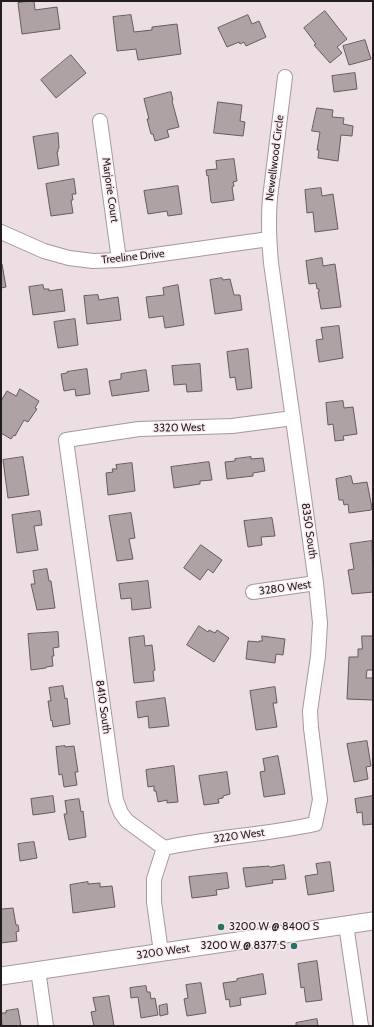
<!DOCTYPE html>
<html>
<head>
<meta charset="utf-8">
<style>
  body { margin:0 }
  #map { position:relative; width:374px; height:1027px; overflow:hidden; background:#ecdee2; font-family:Cabin,sans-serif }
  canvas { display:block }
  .frame { position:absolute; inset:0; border:2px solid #221d1f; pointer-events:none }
</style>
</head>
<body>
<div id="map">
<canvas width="374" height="1027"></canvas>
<div class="frame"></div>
</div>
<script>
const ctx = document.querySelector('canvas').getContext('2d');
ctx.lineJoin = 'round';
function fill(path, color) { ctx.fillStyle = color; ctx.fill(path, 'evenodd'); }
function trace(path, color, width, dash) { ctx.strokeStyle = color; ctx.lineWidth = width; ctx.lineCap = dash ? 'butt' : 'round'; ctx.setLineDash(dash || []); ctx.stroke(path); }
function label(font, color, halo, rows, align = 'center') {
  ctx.font = font + ' Cabin,sans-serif'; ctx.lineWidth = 3; ctx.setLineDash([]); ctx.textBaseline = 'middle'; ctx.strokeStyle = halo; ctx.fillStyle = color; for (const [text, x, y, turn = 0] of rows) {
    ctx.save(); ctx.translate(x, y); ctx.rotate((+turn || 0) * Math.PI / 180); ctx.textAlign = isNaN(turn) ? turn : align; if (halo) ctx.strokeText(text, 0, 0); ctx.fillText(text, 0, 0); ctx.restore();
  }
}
const building = new Path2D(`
  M34 1 35 10 57 7 60 29 22 34 18 3Z
  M325 11 347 39 337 47 342 53 330 63 314 45 316 44 304 28Z
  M131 15 134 32 152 30V27L177 24 181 54 138 60 136 49 117 51 113 17Z
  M248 15 252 24 259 21 266 37 246 46 244 42 240 44 239 42 227 47 218 28Z
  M365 40 371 59 349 65 343 46Z
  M71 55 86 73 56 98 41 80Z
  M355 73 357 89 334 92 332 76Z
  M171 92 173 100 172 101 179 127 167 130 169 137 155 141 153 134H151L147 119H149L144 99Z
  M218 102 242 105 240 121 245 122 243 136 214 133Z
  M317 108 333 110 332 117 344 118 343 124 353 126 352 136 341 135 338 161 318 158 319 150H317L320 132 312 131Z
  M58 133 59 148 58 149V152H57L59 165 38 169 33 137Z
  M234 159 237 181 233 182 234 186 232 187 234 200 212 203 211 202 208 175 207 176 206 170 217 169 216 161Z
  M74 179 76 194H72L73 200H71L73 213 51 216 46 184Z
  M178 186 182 214 168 216 167 211 148 214 144 191Z
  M321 188 322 196 333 194 338 229 315 232 313 212 307 213 305 190Z
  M322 258 323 266 335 264 341 307 321 309 318 292H319V289H317L316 283 309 284 306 261Z
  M1 264H2L6 287 1 288Z
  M222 278 223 280 230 279 234 295H240L242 310 215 314 210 280Z
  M43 285 44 289H49V291L62 289 65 311 33 315 29 287Z
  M178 285 184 325 165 328 163 316 149 318 146 297 164 295 163 288Z
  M98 295 99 300 118 297 121 320 87 324 84 296Z
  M75 319 78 345 58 348 54 322Z
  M339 326 343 358 319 362 316 340 323 339 321 328Z
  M248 349 252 388 237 390 235 377 230 378 227 352Z
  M200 364 202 391 187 392 186 384 174 385 172 366Z
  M87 369 90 394 76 396 75 389 64 391 61 374 67 373V372Z
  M146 370 149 391 112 396 109 381 121 379V374Z
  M20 389 39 401 35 408 37 409 28 422 24 420 15 436 14 435 11 439 1 433V401L7 391 16 396Z
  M343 401 344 408 353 407 357 434 343 436 344 440 335 441 333 424 328 425 326 403Z
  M23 457 29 495 8 498 3 460Z
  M251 457V459L263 458 265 471 253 473V476L227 479 225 462 235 461V459Z
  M209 462 212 480 200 481V484L174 488 171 467Z
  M132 463 135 491 108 495 106 473 113 472 112 469H117L116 465Z
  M351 476 353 484 367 482 372 508 371 510 349 513 348 504 344 505 343 500H339L336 479Z
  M40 511 42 525 34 526 38 550 17 553 12 515Z
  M131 513 135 538 129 539 133 559 117 561 109 516Z
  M272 518 275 536 261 537 262 545 248 547 244 521Z
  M372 541 373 592 352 594 348 570 354 569 350 544Z
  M201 545 222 560 213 573 208 569 200 580 184 568Z
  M47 569 49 581H51L55 608 37 610 31 584H35L33 571Z
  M148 581 151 608 132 610 131 598 121 599 119 584Z
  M199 626 208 632 209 630 215 633 217 630 229 638 214 662 187 645Z
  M58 632 59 647 53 648 54 656H52L53 666 46 667V668L31 670 28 634Z
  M144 636 145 646 152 645 155 670 153 671 154 681 134 683 129 638Z
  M262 636 285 639 283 655 276 654 275 663 246 659 248 641 259 642V641H262Z
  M362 636H373V670H367L366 678H373V700L347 699 349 657H358V649H362Z
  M63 686 65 699 67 698 70 724 53 727 52 720 51 721 48 701H51L49 688Z
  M275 687 277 703H273L277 727 256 730 250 691Z
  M165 698 169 726 149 728 148 716 138 718 136 702Z
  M367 741 371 766 366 767 368 779 354 782 347 744Z
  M65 746V747L74 746 78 772H75L77 785 64 787 62 774 59 775 56 747Z
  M278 756 285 794 264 797 260 772 265 771 263 759Z
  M174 766 178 802 167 803V800L158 802 156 791H154V786L148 787 146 770Z
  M227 772 230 794 223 796V798L218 799 219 803 204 805 199 776Z
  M53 796 55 812 33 815 31 799Z
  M373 796V824L363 825 362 812 357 813 355 799Z
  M79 799 81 812 83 811 86 837 69 840 64 814H67L65 801Z
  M34 842 37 858 20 861 18 844Z
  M330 862 334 891 308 895 305 876 318 874 316 864Z
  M284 865 286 879 272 880 273 883 246 887 243 868 269 866 270 867Z
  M227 873 229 888 216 890 217 895 192 898 189 877Z
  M88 882V884L100 883V887L112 886 115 907 73 913 70 885Z
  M1 908 2 909 13 908 16 925H18L19 931 16 932 17 941 1 943Z
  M317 961 322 1000 306 1002 304 987 301 988 298 964Z
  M263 974 266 994 240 998 241 1005 230 1007 229 999 226 1000 223 983 237 981V979Z
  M201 983 206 1013 187 1016 184 999 188 998 186 985Z
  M146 986 147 992H150L151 999 155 998 158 1015 141 1018 138 997 131 998 130 988Z
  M109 996 114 1026H94L91 1012 96 1011 93 998Z
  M167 1004 168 1014 160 1016 159 1006Z
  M18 1009 21 1026H2L1 1013H6V1011Z
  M317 1019 318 1026H296V1023Z`);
fill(building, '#afa2a5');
trace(building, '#675b5e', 1);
const minor = new Path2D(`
  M100 121 119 260
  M1 232 44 251 69 258 93 261 119 260 269 239
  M253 592 316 583
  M164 848C214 837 265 835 315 824L320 800 311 728 310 711 318 656 320 623 316 583 271 263C269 241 268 220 270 198L285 77
  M346 925 361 1026
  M161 952 154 902V879L164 848 127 821 121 813 116 800 66 440 139 429 232 426 293 418
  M38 970 46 1026`);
const tertiary = new Path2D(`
  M1 976 373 921`);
trace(minor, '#a5999c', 16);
trace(tertiary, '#a5999c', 19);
trace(minor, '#fff', 14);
trace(tertiary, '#fff', 17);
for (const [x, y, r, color] of [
  [221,927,4,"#2b7064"],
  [294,946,4,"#2b7064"]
]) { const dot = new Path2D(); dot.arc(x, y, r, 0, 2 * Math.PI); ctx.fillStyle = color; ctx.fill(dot); trace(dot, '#f9ebef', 1.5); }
label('11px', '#221d1f', '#f9ebef', [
  ["Newellwood Circle",275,158,-83],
  ["Marjorie Court",110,190,82],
  ["Treeline Drive",133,257,-6],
  ["3320 West",179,428,-1],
  ["8350 South",309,531,82],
  ["3280 West",285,588,-8],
  ["8410 South",103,707,82],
  ["3220 West",239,836,-8],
  ["3200 West",163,952,-8]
]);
label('11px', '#221d1f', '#f9ebef', [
  ["3200 W @ 8400 S",229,927],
  ["3200 W @ 8377 S",286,946,"right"]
], 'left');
</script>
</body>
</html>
